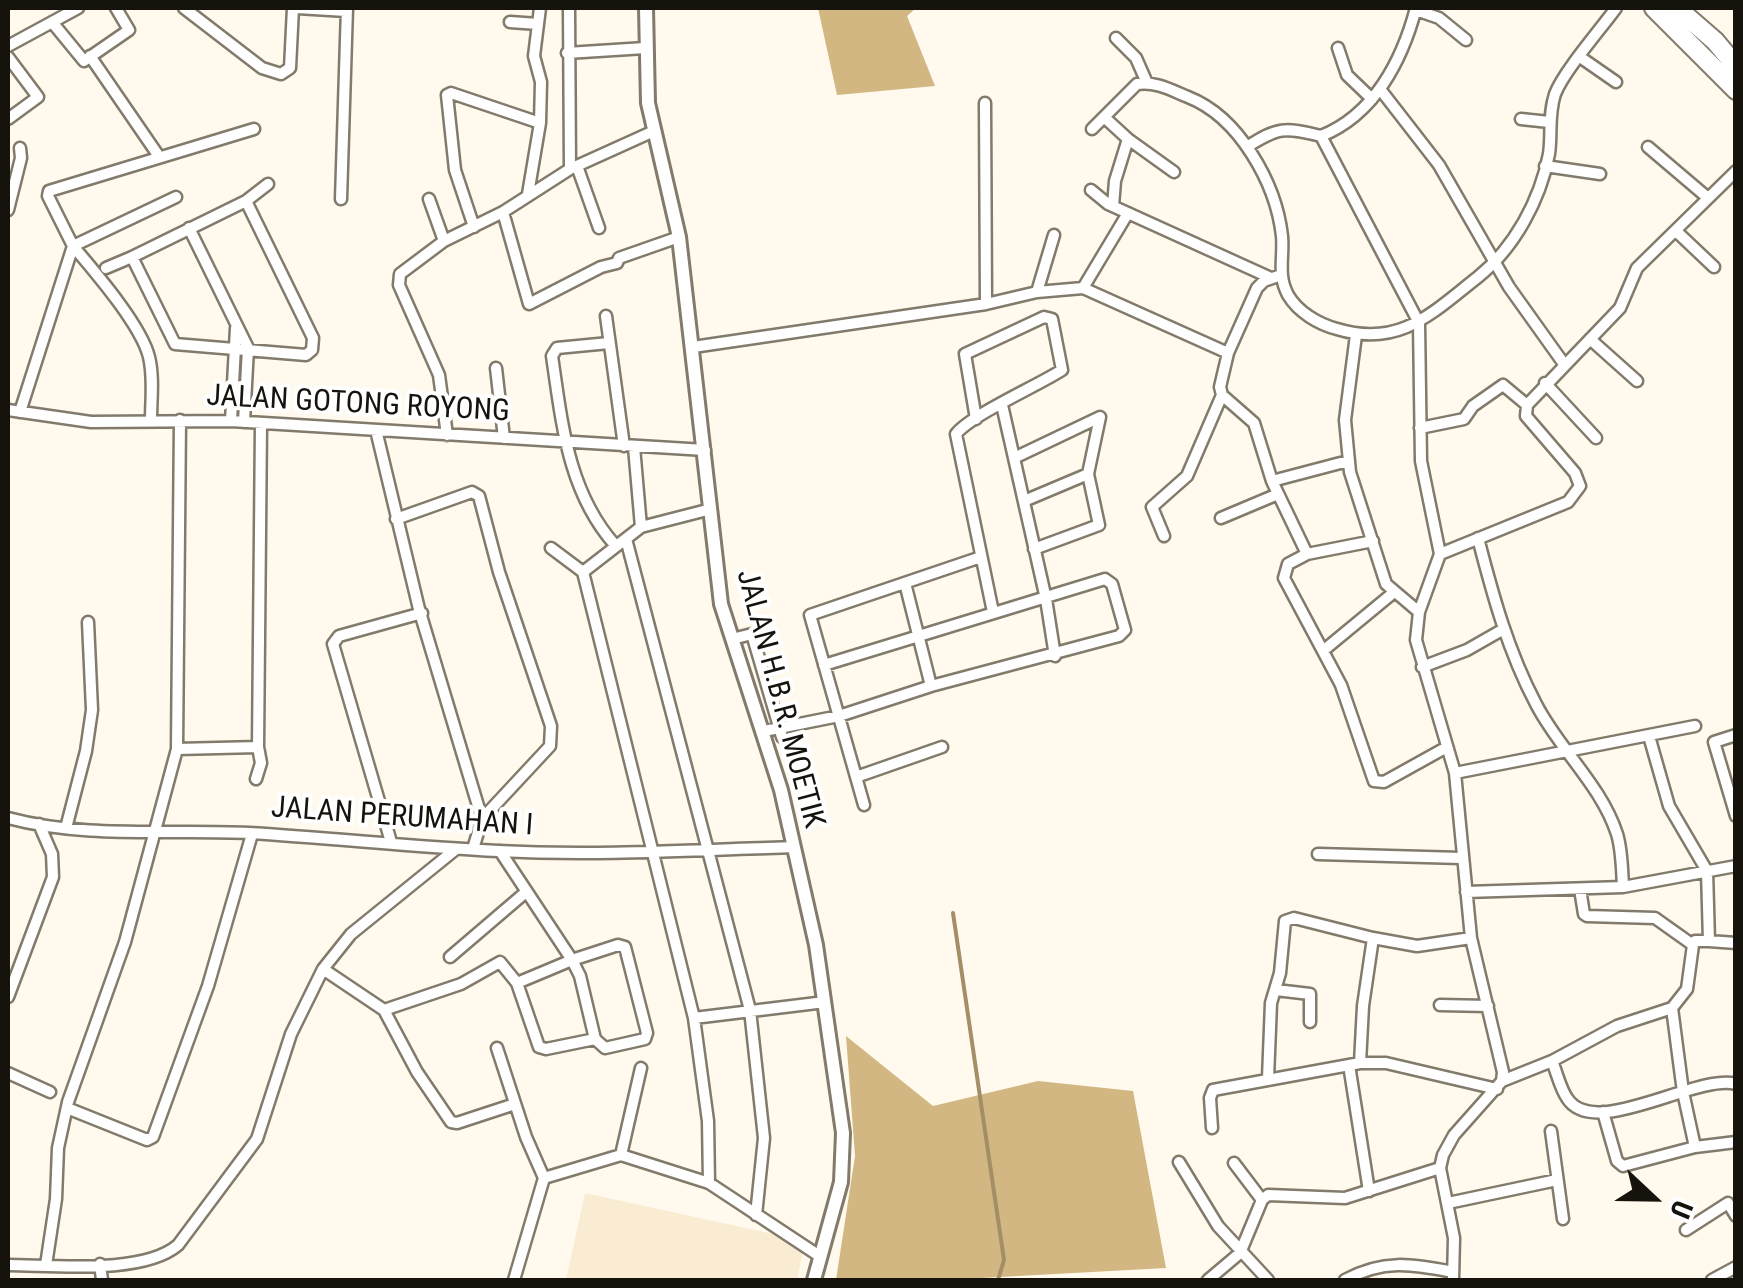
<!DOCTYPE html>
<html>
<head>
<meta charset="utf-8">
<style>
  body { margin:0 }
  #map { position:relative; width:1743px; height:1288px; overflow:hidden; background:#fff9ee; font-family:"Roboto Condensed",sans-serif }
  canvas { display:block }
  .frame { position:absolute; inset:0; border:10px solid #16130d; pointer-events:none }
  .north { position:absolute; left:1603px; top:1148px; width:100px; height:100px; -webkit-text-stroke:8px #fff; paint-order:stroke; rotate:112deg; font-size:28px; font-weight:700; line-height:40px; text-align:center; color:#16130d }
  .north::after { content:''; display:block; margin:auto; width:35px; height:45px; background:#16130d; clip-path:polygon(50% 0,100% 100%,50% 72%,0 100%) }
</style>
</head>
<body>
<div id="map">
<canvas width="1743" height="1288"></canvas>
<div class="frame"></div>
<div class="north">U</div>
</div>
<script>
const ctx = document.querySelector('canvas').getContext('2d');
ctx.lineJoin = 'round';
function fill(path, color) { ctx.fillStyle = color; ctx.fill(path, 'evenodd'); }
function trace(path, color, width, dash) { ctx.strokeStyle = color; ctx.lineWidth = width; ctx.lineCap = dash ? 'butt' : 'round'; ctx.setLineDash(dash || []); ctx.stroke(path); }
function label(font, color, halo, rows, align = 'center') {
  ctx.font = font + ' "Roboto Condensed",sans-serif'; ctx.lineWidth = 8; ctx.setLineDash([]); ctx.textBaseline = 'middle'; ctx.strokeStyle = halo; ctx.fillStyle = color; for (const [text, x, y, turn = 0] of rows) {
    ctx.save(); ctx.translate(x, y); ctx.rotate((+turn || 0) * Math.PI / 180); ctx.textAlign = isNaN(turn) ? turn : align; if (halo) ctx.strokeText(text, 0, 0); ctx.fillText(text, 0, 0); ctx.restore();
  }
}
fill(new Path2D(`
  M585 1193 805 1241 797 1280H566Z`), '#faecd3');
fill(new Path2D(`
  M818 8H916L907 16 935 86 837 95Z
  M846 1036 933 1106 1038 1081 1133 1091 1166 1268 944 1280H836L855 1156Z`), '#d3b782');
trace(new Path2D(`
  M953 913 1004 1260 998 1280`), '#a38e66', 4);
const minor = new Path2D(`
  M184 8 262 68 281 74 290 68 293 8
  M297 8 346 11
  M569 8 570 169
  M1416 10 1439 18 1466 40
  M52 22 84 61 129 30 116 8
  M510 22 538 24
  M1116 38 1136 58 1147 83
  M8 46 78 8
  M1338 48 1347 75 1372 99
  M567 53 645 48
  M90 56 158 155
  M8 57 38 97 8 119
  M1580 57 1616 82
  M1380 89 1439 165 1509 287 1564 364
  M985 103 986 304 1037 292 1083 288 1228 353
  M1104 117 1128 139 1115 181 1113 206
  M1521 119 1549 122
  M1092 129 1137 84C1155 81 1171 90 1188 97 1239 117 1276 183 1282 236 1284 257 1277 275 1288 295 1298 312 1318 324 1337 329 1400 348 1432 313 1478 277 1514 248 1540 201 1549 154 1552 134 1548 115 1555 94 1564 71 1600 30 1616 8
  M1321 136 1419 323 1421 461 1440 554 1419 612 1416 640 1455 773 1471 938 1503 1072 1502 1081 1454 1135 1443 1155 1440 1168 1454 1238 1453 1280
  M1128 139 1174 172
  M1247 147C1278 127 1284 127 1321 136 1374 115 1402 61 1416 8
  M1648 147 1708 198
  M577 166 599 228
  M1545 166 1600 174
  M1091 190 1108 204 1271 278
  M528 194 540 123 541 82 534 56 540 8
  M341 199 347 8
  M429 199 444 241
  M246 201 313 338 312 350 306 355 175 344 132 257 246 201 268 184
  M8 210 21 158 20 148
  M503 212 529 304 601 267 617 263 619 258 679 237
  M474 227 455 170 447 95 451 93 540 123
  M189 228 248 348 244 422
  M1676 231 1714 267
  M106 268 132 257
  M1083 288 1128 213
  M1037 292 1054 235
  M606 316 624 446
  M1356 335 1345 420 1350 472 1386 584 1419 612
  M1590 339 1637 381
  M609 343 557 348 552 356C562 424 568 492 615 545
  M693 347 986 304
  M496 368 504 438
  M1545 383 1596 438
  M1002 405 1046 599 1055 656
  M8 410 91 422 231 421 705 450
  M20 412 73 246 48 196 49 191 254 129
  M976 419 965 354 1044 317 1052 319 1062 370C1037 386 971 415 956 434L993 612
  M151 420C151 400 154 377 149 357 141 325 95 272 73 246L176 197
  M231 421 236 328
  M1420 428 1464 419 1473 406 1503 385 1527 405
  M376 430 419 609 482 819
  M447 435 439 375 399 285 400 274 444 241 503 212 570 169 654 131
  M634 447 641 527
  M1014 458 1100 417 1088 474 1099 525 1034 549
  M1272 481 1254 423 1222 395 1220 387 1228 353 1257 288 1264 281 1281 275
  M1024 501 1088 474
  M1221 518 1278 494
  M396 519 472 492 479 496 499 572 551 726 550 746 482 819 473 849
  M1164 536 1152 507 1187 476 1222 395
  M1478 538C1493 596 1508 651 1536 704 1559 749 1601 785 1617 834 1622 850 1622 870 1623 887
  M626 539 750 1010 764 1138 756 1215
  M1373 541 1307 554 1288 564 1284 578 1341 685 1374 781 1384 782 1447 747
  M551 548 583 572
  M1307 554 1272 481 1348 461
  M1440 554 1568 502 1580 486 1575 473 1526 416 1527 405 1620 308 1637 268 1736 171
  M905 583 931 686
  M732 639 752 634 782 737
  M1324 650 1393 593
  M1422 667 1467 650 1502 630
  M764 731 839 716 931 686 1119 636 1125 630 1112 584 1105 579 824 665
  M1736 735 1714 742 1736 816
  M1649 736 1669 806 1707 871 1709 941H1695L1693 945
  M177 749 258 747 261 423
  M1455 773 1695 726
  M856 777 942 747
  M256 779 261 763 258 747
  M864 805 810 615 981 557
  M8 818C86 839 169 829 249 833 332 838 415 847 498 851 597 856 695 850 794 847
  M66 828 86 751 92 710 88 622
  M391 842 333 644 339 636 422 613
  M1318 854 1461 858
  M1580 889 1584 914 1587 916 1655 918 1693 945
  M1466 892 1623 887 1736 866
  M1709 941 1736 943
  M450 957 526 892
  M323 969 384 1010 417 1072 451 1122 457 1123 515 1104
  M517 983 572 960 580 976 595 1039
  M1276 990 1310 994V1022
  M8 997 53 877 52 854 39 824
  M1440 1005 1488 1006
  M1672 1008 1683 1092 1695 1147
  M384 1010 461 984 500 962 517 983 539 1047 546 1049 595 1039 605 1048 645 1039 647 1033 625 947 618 945 572 960 500 851
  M694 1018 825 1002
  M497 1048 526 1137 544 1178
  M1552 1061C1557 1073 1560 1088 1567 1098 1594 1141 1697 1073 1736 1084
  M1360 1063 1363 1006 1373 938 1417 946 1471 938
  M1349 1065 1369 1191
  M8 1073 50 1092
  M1268 1078 1271 1003 1280 973 1285 921 1294 918 1373 938
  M1502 1081 1552 1061 1617 1026 1672 1008 1687 989 1693 945
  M67 1108 147 1140 153 1137 208 986 252 834
  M1603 1112 1617 1161 1623 1166 1695 1147 1736 1142
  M1212 1128 1210 1098 1213 1090 1360 1063H1386L1497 1089
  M1551 1131 1563 1219
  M621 1155 641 1068
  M1179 1162 1218 1226 1268 1280
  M1234 1163 1262 1200
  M709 1183 708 1121 694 1018 583 572 641 527 711 509
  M1448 1203 1557 1180
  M1686 1230 1728 1203 1736 1216
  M100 1264 102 1280
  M8 1265C53 1265 143 1275 178 1245L257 1139 291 1034 323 969 351 934 456 849
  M46 1265 56 1199 58 1148 68 1102 125 942 177 749 180 420
  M514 1280 544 1178 621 1155 709 1183 821 1257
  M1208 1280 1240 1253 1262 1200 1268 1195 1345 1198 1440 1168
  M1345 1280C1383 1259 1412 1264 1453 1272
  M1712 1280 1736 1267`);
const tertiary = new Path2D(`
  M646 8 648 103 679 237 721 604 781 790 816 945 843 1133 841 1182 814 1280`);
const trunk = new Path2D(`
  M1654 8 1736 90
  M1677 8 1715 41 1736 66`);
trace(minor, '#827a6a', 15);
trace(tertiary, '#827a6a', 18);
trace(trunk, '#827a6a', 22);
trace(minor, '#fff', 10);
trace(tertiary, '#fff', 12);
trace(trunk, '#fff', 18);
label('30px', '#16130d', '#fff', [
  ["JALAN GOTONG ROYONG",358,405,3],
  ["JALAN H.B.R. MOETIK",779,699,75],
  ["JALAN PERUMAHAN I",402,818,4]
]);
</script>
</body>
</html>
